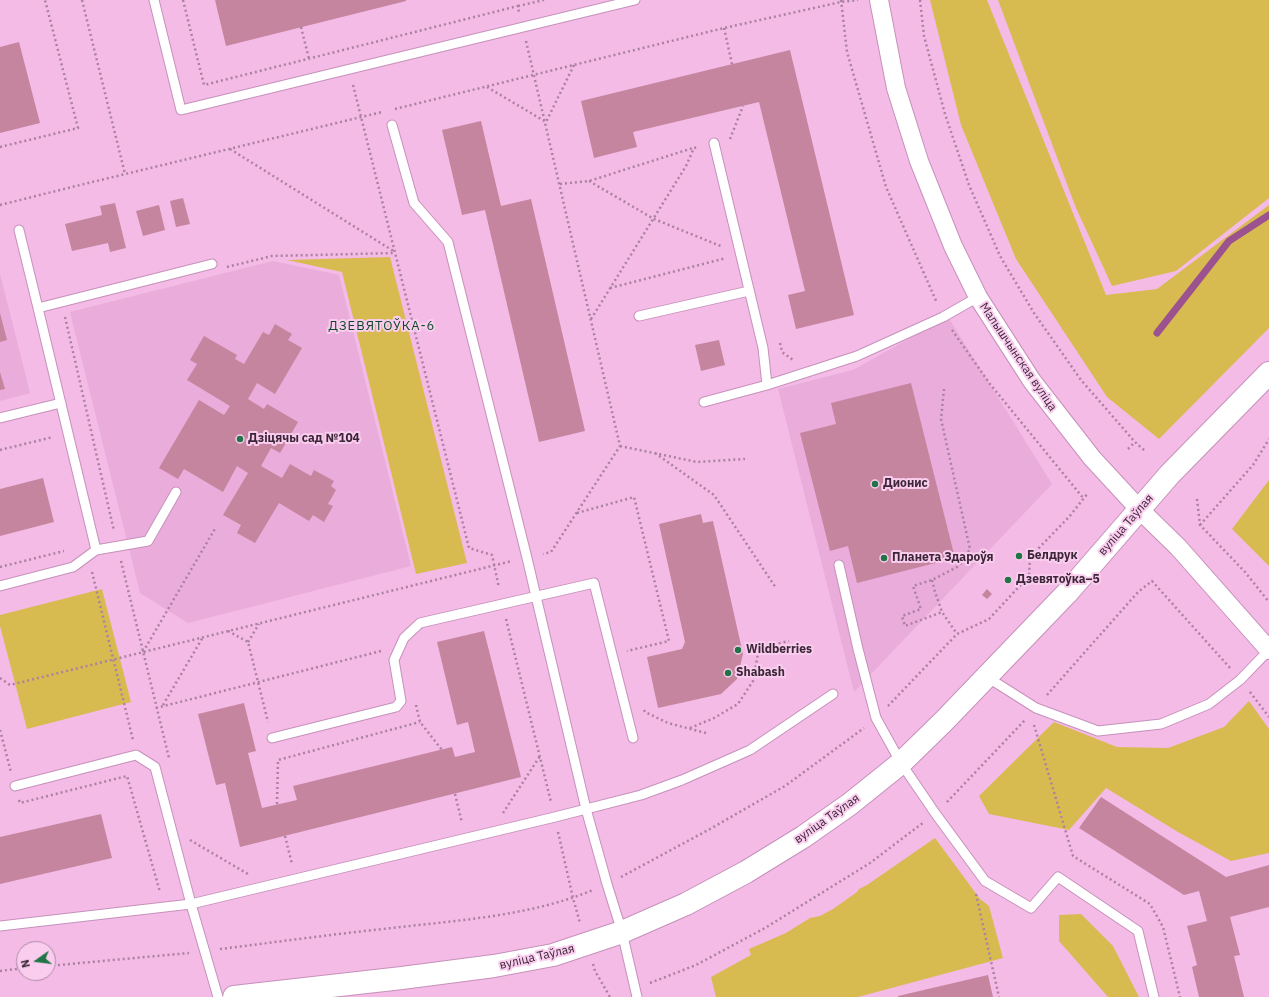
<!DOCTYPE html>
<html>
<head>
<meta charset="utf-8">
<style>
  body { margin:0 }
  #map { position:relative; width:1269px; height:997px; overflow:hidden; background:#f3bbe6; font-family:"IBM Plex Sans",sans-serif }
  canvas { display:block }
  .north { position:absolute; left:16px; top:941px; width:40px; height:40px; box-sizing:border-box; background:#facdef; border:1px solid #ae8aa5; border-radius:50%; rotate:256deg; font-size:11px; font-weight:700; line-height:16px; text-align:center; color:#3b2637 }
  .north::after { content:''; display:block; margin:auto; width:14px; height:18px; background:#217446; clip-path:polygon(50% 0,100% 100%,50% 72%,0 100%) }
</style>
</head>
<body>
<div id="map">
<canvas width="1269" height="997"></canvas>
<div class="north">N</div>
</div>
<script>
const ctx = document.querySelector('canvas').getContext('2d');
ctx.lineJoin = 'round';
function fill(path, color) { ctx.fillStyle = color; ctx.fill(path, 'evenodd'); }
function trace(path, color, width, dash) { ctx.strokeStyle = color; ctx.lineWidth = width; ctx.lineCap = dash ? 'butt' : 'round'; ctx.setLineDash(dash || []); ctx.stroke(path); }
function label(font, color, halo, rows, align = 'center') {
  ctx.font = font + ' "IBM Plex Sans",sans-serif'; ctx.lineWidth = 4; ctx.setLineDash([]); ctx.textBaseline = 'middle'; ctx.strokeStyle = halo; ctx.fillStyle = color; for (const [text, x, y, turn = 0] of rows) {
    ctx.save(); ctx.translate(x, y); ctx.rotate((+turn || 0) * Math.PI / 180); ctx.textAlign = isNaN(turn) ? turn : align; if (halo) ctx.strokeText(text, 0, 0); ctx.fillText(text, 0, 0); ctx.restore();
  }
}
fill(new Path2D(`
  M273 261 339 275 411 566 188 623 140 593 70 312Z
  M0 274 30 393 0 401Z
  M948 317 1052 484 854 692 778 389 853 370Z`), '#e9acdb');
fill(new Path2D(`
  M930 0H987L1106 295 1157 289 1269 205V328L1159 439 1107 397 1016 259 961 125Z
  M998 0H1269V198L1176 271 1112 286 1076 208Z
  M390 257 467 563 416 574 342 272 287 260Z
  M1269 480V566L1232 529Z
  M102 589 131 702 27 729 0 626V615Z
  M1249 701 1269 729V853L1231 861 1178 832 1106 788 1069 830 989 814 979 796 1054 722 1117 747 1168 748 1224 727Z
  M935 838 980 899 989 906 1003 958 858 997H716L711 977 751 955 749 949 786 933 810 918 820 916 833 909 857 892 859 889 867 885Z
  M1081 914 1113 946 1139 997H1108L1059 941V915Z`), '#d7bb51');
trace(new Path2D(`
  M1157 333 1229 241 1269 215`), '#9c528e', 7);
fill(new Path2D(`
  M215 0H406V1L226 46Z
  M19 42 40 123 0 133V47Z
  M790 50 854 315 796 329 788 295 805 291 759 102 633 132 637 147 594 158 581 101Z
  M481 121 501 206 531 199 585 431 539 442 485 210 462 215 442 130Z
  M183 198 190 224 176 227 170 201Z
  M115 203 126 248 110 252 108 243 72 251 65 224 102 215 100 206Z
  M159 205 165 230 143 236 136 211Z
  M0 313 7 340 0 342Z
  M275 324 292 334 288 340 302 348 275 394 257 383 248 399 264 409 267 404 298 422 280 453 271 448 261 466 282 478 290 464 311 476 314 470 334 481 331 486 336 490 328 504 333 506 324 522 313 515 309 521 279 503 255 543 237 533 241 525 223 515 248 473 237 466 223 492 184 469 178 479 159 468 199 400 224 415 230 406 187 380 197 364 190 360 204 336 237 355 235 359 244 364 263 332 269 335Z
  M719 340 725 365 701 371 695 345Z
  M0 372 5 389 0 390Z
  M911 383 955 558 857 583 848 546 830 551 800 433 836 424 831 403Z
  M43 478 54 522 0 536V489Z
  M701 514 703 523 713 521 743 654 737 679 721 694 658 708 647 657 682 649 685 642 659 524Z
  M987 589 992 594 987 599 982 595Z
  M484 631 521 777 240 847 225 783 216 785 198 714 244 703 256 751 248 753 262 808 297 800 293 786 452 747 455 757 475 752 468 722 457 725 437 642Z
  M1101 797 1226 877 1269 865V907L1230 917 1240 955 1234 956 1244 997H1199L1192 967 1197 965 1187 926 1207 921 1199 891 1184 895 1079 828Z
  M101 814 112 858 0 884V837Z
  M988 975 993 997H898V996Z`), '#c5859e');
const service = new Path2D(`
  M154 0 181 110 635 0
  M392 125 414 203 448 242 527 558 586 809 607 884 622 932 637 997
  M714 143 763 348 767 385
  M19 230 38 308
  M639 316 749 291
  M704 402 767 385 857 356 943 317 978 297
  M0 418 61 403
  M96 550 148 541 176 492
  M839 565 858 649 876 718 901 763 935 813 985 881 1031 908 1058 877 1138 931 1154 997
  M0 586 73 567 96 550 38 308 212 264
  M987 677 1036 708 1098 731 1161 724 1209 704 1240 680 1269 650
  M272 738 396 707 401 701 394 660 404 638 420 623 594 583 633 738
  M15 786 136 755 155 767 191 904 218 997
  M0 926 191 904 555 817 641 795 682 780 750 750 833 694`);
const minor = new Path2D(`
  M879 0 896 88 919 161 953 246 978 297 1032 381 1092 458 1140 510 1178 547 1269 650`);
const tertiary = new Path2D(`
  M234 997 402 978 494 966 553 955 622 932 686 904 746 872 803 837 850 804 901 763 944 721 1067 593 1170 474 1269 373`);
trace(service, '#c691ba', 11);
trace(minor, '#c691ba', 20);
trace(tertiary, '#c691ba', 24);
trace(new Path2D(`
  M82 0 125 174
  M183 0 204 85 518 6 519 13
  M841 0 847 52 886 187 937 303
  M920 0 924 36 945 114 969 185 1000 256 1034 313 1081 380 1135 442 1144 450
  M518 6 544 0
  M301 27 309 59
  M724 28 732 64
  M526 41 620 446 551 552 543 554
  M353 85 469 548 492 555 499 588
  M487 87 546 122 574 65
  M395 109 724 28 841 2 858 0
  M730 139 743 106
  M0 147 78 128 45 0
  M230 149 395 252
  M589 181 654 219 723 247
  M560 184 589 181 693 148
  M0 205 80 185 382 112
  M227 267 272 256 395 253
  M610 288 726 258
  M65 317 114 531
  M591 319 686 166 694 148 698 147
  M952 330 990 384 1084 499
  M780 343 782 352 793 360
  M944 389 941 419 970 549 959 566 932 580 913 586 921 609 902 616 905 626 942 612 957 634
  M620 446 697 462 745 459
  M1128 449 1135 442
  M0 450 53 437
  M655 453 714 495 776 588
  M1197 499 1200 525 1245 572 1269 602
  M577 513 634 497 669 641 627 651
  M1200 525 1253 465 1269 439
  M121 561 169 758
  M0 567 64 551
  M92 572 133 740
  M932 580 935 592 942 612
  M506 619 551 802
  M228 631 248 642 268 722
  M248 642 259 624
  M143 652 216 527
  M0 678 10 685 512 561
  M1250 692 1269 717
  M1047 695 1138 592 1152 581 1230 668
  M163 705 203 637
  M416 705 420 722 442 750
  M888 706 957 634 989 619 1029 576 1030 557 1069 517 1088 493
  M156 708 381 651
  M644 710 645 712 668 723 706 733
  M1034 725 1073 856 1150 904 1163 927 1180 997
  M690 728 714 718 738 704 753 681 759 648 789 641
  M0 730 11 772
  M455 794 462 823
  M19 800 20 803 127 776 160 892
  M947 802 1025 720
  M277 804 278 760 420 722
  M503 813 540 756
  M558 832 573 898 580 923
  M285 836 292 864
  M190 840 248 874
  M621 877 710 829 785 786 864 728
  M976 894 999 997
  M220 949C277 942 334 934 392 928 460 920 530 916 593 890
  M593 964 595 971 610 997
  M48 966 189 953
  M0 971 24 968
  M650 983 696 965 765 928 870 863 924 822`), '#ab81a2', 2.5, [2, 3]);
trace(service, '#fff', 9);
trace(minor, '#fff', 18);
trace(tertiary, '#fff', 22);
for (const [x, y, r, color] of [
  [240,439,4,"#217446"],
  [875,484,4,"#217446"],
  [1019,556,4,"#217446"],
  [884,558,4,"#217446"],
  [1008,580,4,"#217446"],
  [738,650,4,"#217446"],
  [728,673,4,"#217446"]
]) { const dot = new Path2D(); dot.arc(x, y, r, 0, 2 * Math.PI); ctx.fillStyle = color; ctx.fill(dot); trace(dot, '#facdef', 1.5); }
label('12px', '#3b2637', '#facdef', [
  ["Малышчынская вуліца",1018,357,56],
  ["вуліца Таўлая",1126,525,-49],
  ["вуліца Таўлая",827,819,-35],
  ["вуліца Таўлая",537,957,-13]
]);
label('bold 12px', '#3b2637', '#facdef', [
  ["Дзіцячы сад №104",248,439],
  ["Дионис",883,484],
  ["Белдрук",1027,556],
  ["Планета Здароўя",892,558],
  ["Дзевятоўка–5",1016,580],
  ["Wildberries",746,650],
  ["Shabash",736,673]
], 'left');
ctx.letterSpacing = '1px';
label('13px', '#0c4728', '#facdef', [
  ["ДЗЕВЯТОЎКА-6",382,326]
]);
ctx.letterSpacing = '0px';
</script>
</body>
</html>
